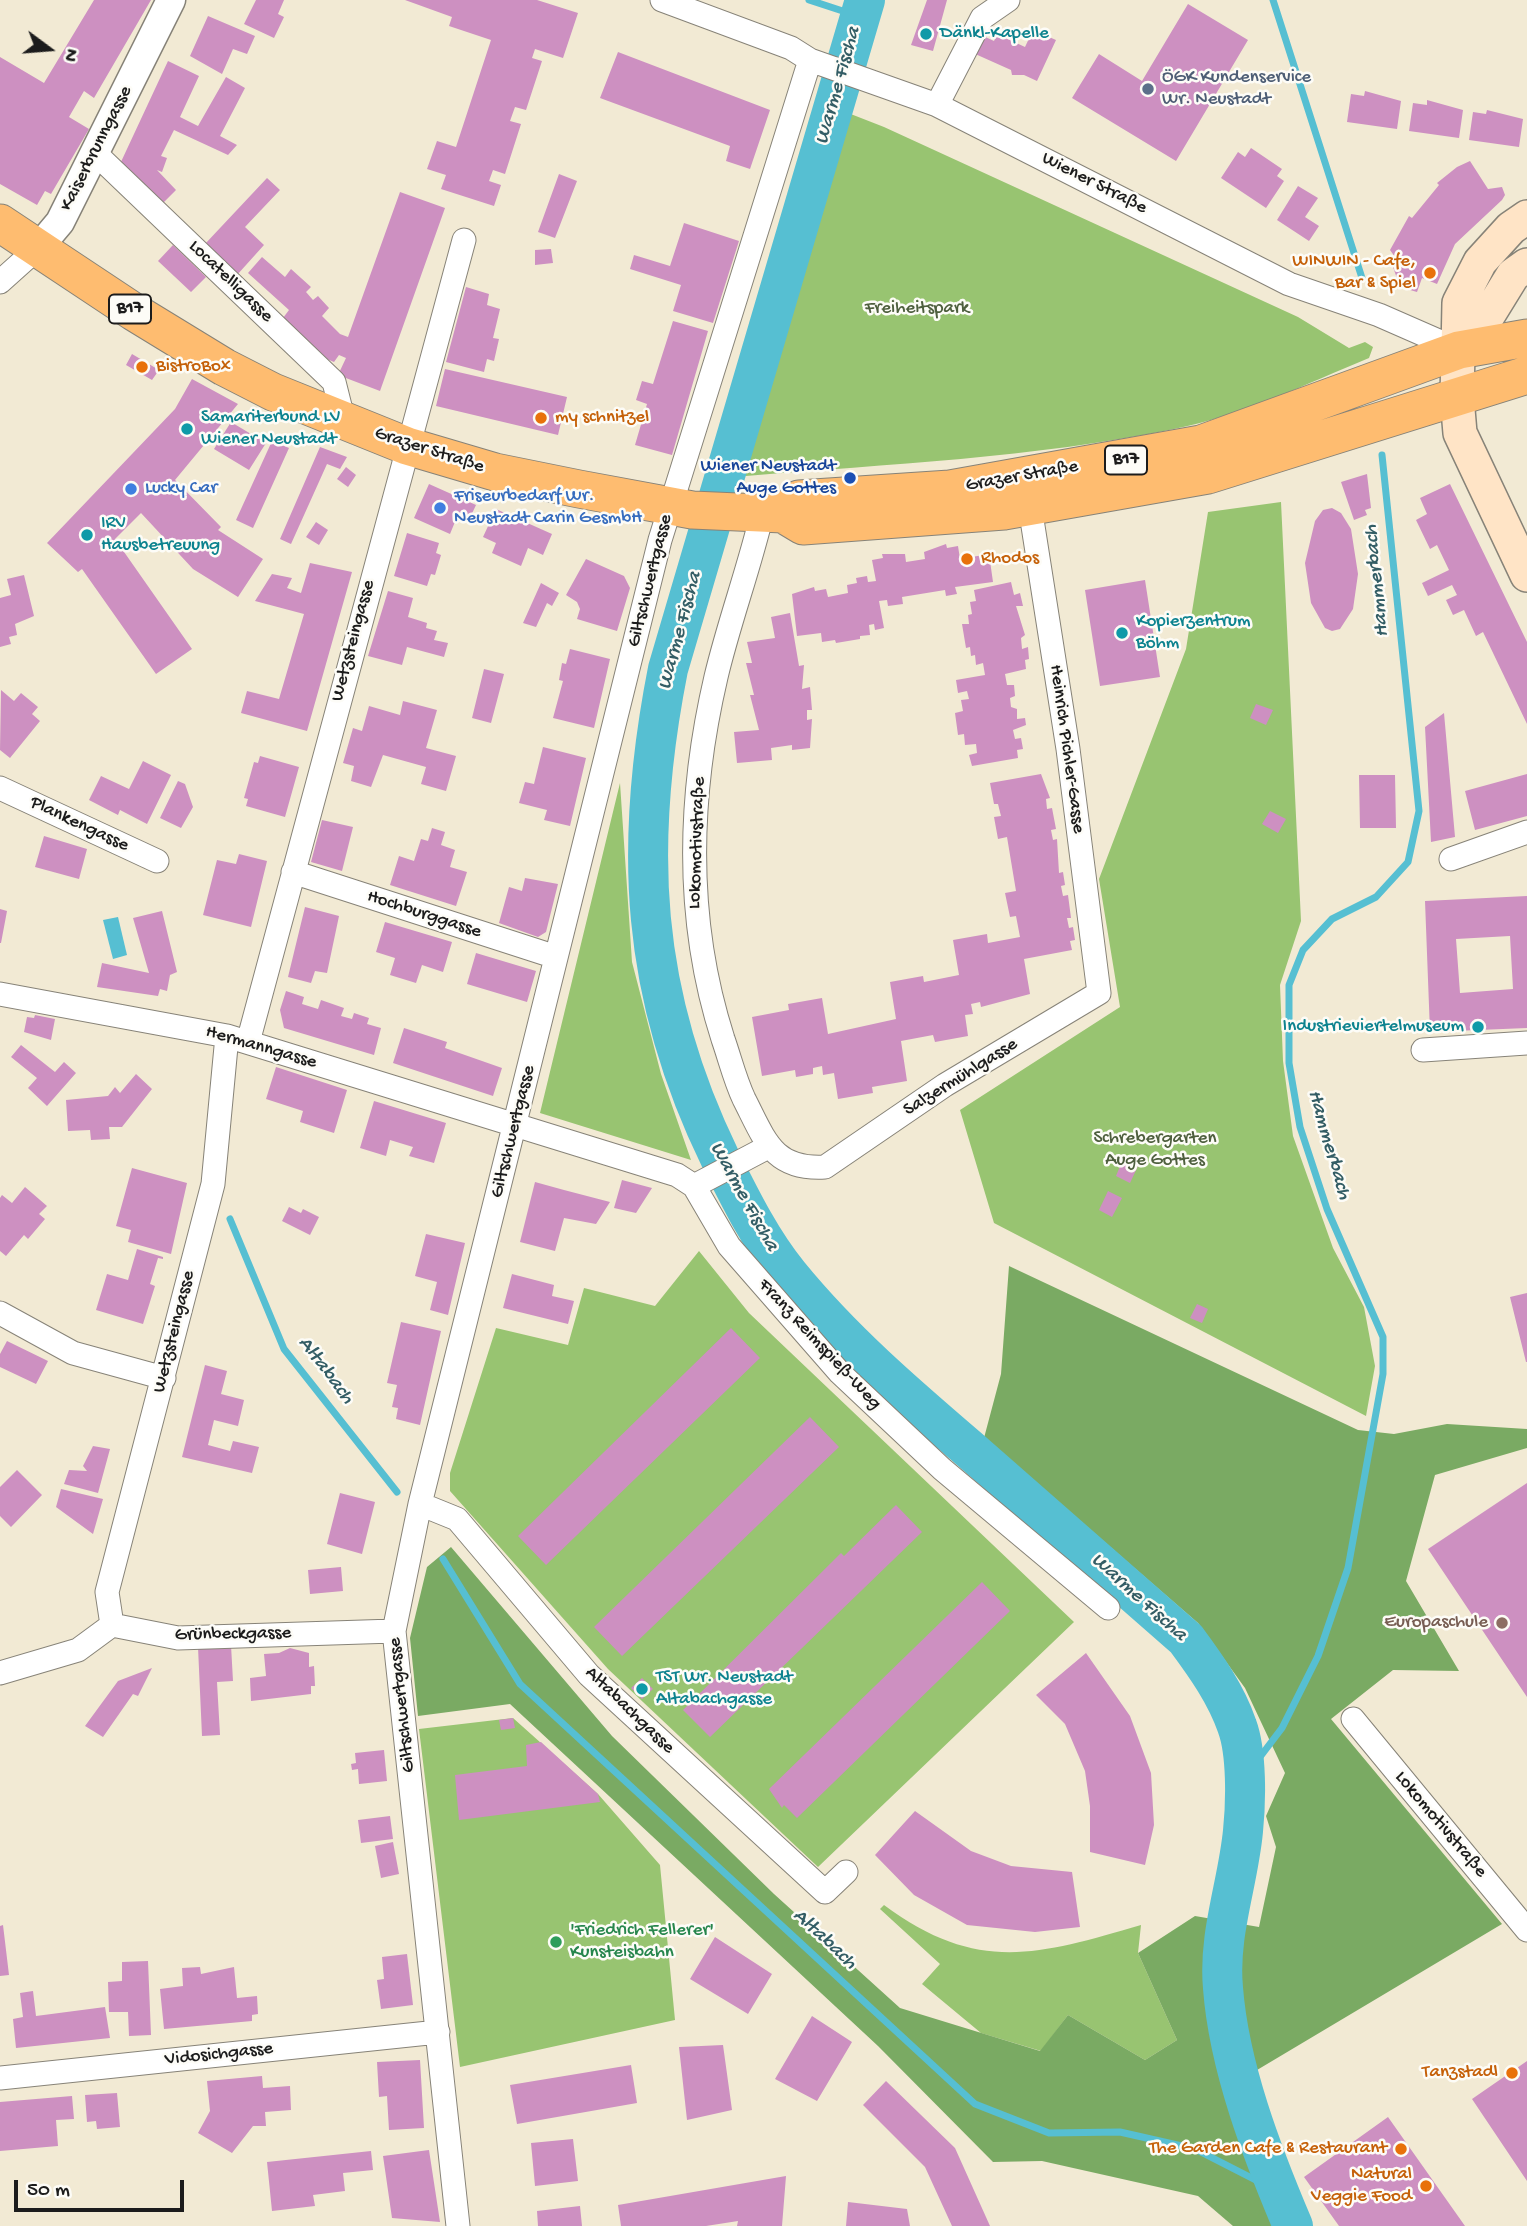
<!DOCTYPE html>
<html>
<head>
<meta charset="utf-8">
<style>
  body { margin:0 }
  #map { position:relative; width:1527px; height:2226px; overflow:hidden; background:#f2ead4; font-family:"Gochi Hand",sans-serif }
  canvas { display:block }
  .north { position:absolute; left:14px; top:14px; width:70px; height:70px; -webkit-text-stroke:5px #fdfcf7; paint-order:stroke; rotate:106deg; font-size:19px; font-weight:700; line-height:28px; text-align:center; color:#1c1c1c }
  .north::after { content:''; display:block; margin:auto; width:24px; height:32px; background:#1c1c1c; clip-path:polygon(50% 0,100% 100%,50% 72%,0 100%) }
  .scale { position:absolute; left:14px; top:2180px; width:170px; height:32px; box-sizing:border-box; border:4px solid #1c1c1c; border-top:0; padding-left:9px; font-size:21px; line-height:24px; white-space:nowrap; color:#1c1c1c; -webkit-text-stroke:5px #fdfcf7; paint-order:stroke }
</style>
</head>
<body>
<div id="map">
<canvas width="1527" height="2226"></canvas>
<div class="north">N</div>
<div class="scale">50 m</div>
</div>
<script>
const ctx = document.querySelector('canvas').getContext('2d');
ctx.lineJoin = 'round';
function fill(path, color) { ctx.fillStyle = color; ctx.fill(path, 'evenodd'); }
function trace(path, color, width, dash) { ctx.strokeStyle = color; ctx.lineWidth = width; ctx.lineCap = dash ? 'butt' : 'round'; ctx.setLineDash(dash || []); ctx.stroke(path); }
function label(font, color, halo, rows, align = 'center') {
  ctx.font = font + ' "Gochi Hand",sans-serif'; ctx.lineWidth = 5; ctx.setLineDash([]); ctx.textBaseline = 'middle'; ctx.strokeStyle = halo; ctx.fillStyle = color; for (const [text, x, y, turn = 0] of rows) {
    ctx.save(); ctx.translate(x, y); ctx.rotate((+turn || 0) * Math.PI / 180); ctx.textAlign = isNaN(turn) ? turn : align; if (halo) ctx.strokeText(text, 0, 0); ctx.fillText(text, 0, 0); ctx.restore();
  }
}
fill(new Path2D(`
  M820 102 884 127 1298 317 1349 348 1365 342 1373 347 1369 358C1306 384 1241 416 1174 429 1033 458 889 464 746 476L708 471Z
  M1281 502 1301 921 1280 985 1283 1061 1293 1136 1333 1248 1364 1307 1375 1366 1366 1416 994 1223 960 1110 1120 1007 1099 879 1186 649 1208 512Z
  M620 783 632 962 661 1074 691 1160 540 1113Z
  M699 1251 749 1313 1074 1622 818 1867 608 1669 450 1491V1473L496 1328 568 1345 584 1288 655 1306Z
  M513 1718 598 1794 660 1865 675 2020 460 2067 419 1729Z
  M884 1905C977 1974 1038 1955 1141 1925L1138 1953 1177 2040 1145 2060 1068 2015 1041 2051 981 2033 922 1984 940 1964 880 1909Z`), '#98c471');
fill(new Path2D(`
  M1009 1266 1358 1430 1394 1434 1447 1424 1527 1429V1448L1435 1475 1406 1581 1459 1671 1393 1670 1331 1719 1502 1924 1252 2073 1307 2226H1233L1198 2196 1042 2161 993 2162 878 2046 510 1704 418 1716 410 1638 427 1567 451 1547 612 1736 774 1894 900 2008 1040 2051 1068 2015 1145 2060 1177 2040 1138 1953 1195 1916 1259 1927 1276 1847 1266 1816 1285 1773 1245 1688 1198 1623 984 1438 1001 1374Z`), '#7aaa63');
fill(new Path2D(`
  M118 917 127 955 113 959 103 920Z`), '#56bfd2');
trace(new Path2D(`
  M809 0 861 17
  M1273 0 1362 278
  M230 1219 284 1349 397 1492
  M443 1559 520 1684 975 2104 1049 2133 1120 2132 1195 2149 1279 2192
  M1244 1778 1282 1728 1318 1656 1348 1568 1383 1374V1337L1327 1209 1300 1127 1289 1063V985L1303 950 1332 919 1376 897 1408 862 1419 811 1382 455`), '#56bfd2', 7);
trace(new Path2D(`
  M865 0 668 669C633 846 640 994 720 1158 740 1198 761 1241 789 1275 842 1340 905 1394 968 1448 1041 1512 1113 1575 1186 1639 1206 1666 1226 1694 1237 1726 1247 1753 1246 1802 1243 1831 1238 1884 1218 1934 1223 1988 1229 2067 1262 2153 1293 2226`), '#56bfd2', 40);
fill(new Path2D(`
  M94 0H151L94 98 84 91 69 117 89 129 51 194 45 191 37 205 0 184V57L44 83Z
  M256 0H284L278 14 284 17 274 38 244 24Z
  M405 0H537L578 13 563 58 535 49 532 58 542 61 526 110 515 107 510 121 521 124 505 174 493 170 489 181 501 185 494 206 441 189 446 175 427 169 437 141 456 147 491 40 449 26 452 17Z
  M927 0H947L933 51 911 45Z
  M1188 4 1248 40 1176 161 1072 98 1099 54 1142 81Z
  M208 16 255 36 247 54 233 49 222 74 190 56Z
  M1033 30 1056 40 1037 81 1024 75H1012L1011 70 973 53 981 35 994 41 997 34 1025 47Z
  M618 52 770 110 750 169 726 161 730 146 600 98Z
  M168 61 199 76 180 117 198 126 226 77 245 88 220 136 237 145 228 155 174 130 161 156 167 158 162 172 157 170 176 190 161 205 120 164Z
  M1365 91 1401 101 1397 129 1347 122 1351 94 1364 96Z
  M1427 100 1463 110 1459 138 1409 131 1413 103 1427 105Z
  M1487 110 1523 119 1519 147 1469 140 1473 112 1486 114Z
  M1251 148 1282 169 1277 176 1284 181 1266 208 1221 178 1238 152 1245 157Z
  M1470 161 1488 189 1502 187 1505 195 1502 200 1455 244 1437 284 1422 278 1417 292 1400 287 1393 267 1395 257 1390 250 1409 216 1412 218 1439 185 1437 183 1457 167Z
  M559 174 577 181 555 238 538 232Z
  M267 178 280 190 245 227 264 245 237 275 205 244Z
  M1298 186 1318 198 1305 217 1319 226 1309 241 1277 220Z
  M400 192 445 208 380 391 338 375 346 358 339 355 334 362 322 357 283 318 289 310 248 273 262 257 285 277 291 269 311 287 306 292 313 300 318 296 329 308 322 316 340 334 348 337Z
  M684 223 739 241 713 323 673 311 681 285 630 269 634 255 670 266Z
  M173 245 206 277 191 292 158 261Z
  M551 249 553 263 535 265V250Z
  M466 287 489 294 487 305 500 309 493 338 499 339 494 361 487 359 484 372 446 362Z
  M673 321 708 331 672 455 635 445 647 404 636 400 642 381 653 384Z
  M132 354 159 370 152 380 126 365Z
  M445 369 567 397 558 435 436 406Z
  M192 379 238 404 175 480 221 527 218 530 263 559 238 597 193 569 141 513 115 539 192 649 156 674 82 569 78 572 47 543 175 409Z
  M231 422 266 443 249 470 214 449Z
  M272 441 289 448 253 528 236 520Z
  M320 447 347 457 340 469 327 464 291 544 280 539Z
  M346 467 356 475 348 487 337 479Z
  M1367 474 1371 508 1365 510 1367 515 1354 520 1341 482Z
  M429 484 476 505 468 522 457 517 450 534 414 518Z
  M1450 484 1527 642V724L1483 632 1476 636 1464 610 1453 615 1446 600 1457 595 1452 585 1428 596 1422 583 1449 570 1437 545 1430 549 1416 520 1427 514 1420 498Z
  M1332 508 1341 513 1351 529 1358 574 1353 609 1340 629 1332 631 1325 628 1311 603 1305 563 1315 521 1323 510Z
  M496 509 552 534 543 555 528 548 521 566 492 553 496 543 483 537Z
  M316 522 328 530 319 545 306 537Z
  M407 533 439 543 436 553 441 555 435 575 431 574 427 586 394 576Z
  M946 544 947 548 958 546 960 559 989 554 993 582 955 587 957 594 946 596 945 590 902 597 903 604 888 606 887 600 879 601 884 628 875 630 874 624 869 625 870 635 860 636V639L836 643 835 640 822 642 821 633 797 636 792 594 814 587 815 591 826 589 828 597 848 593 847 585 857 583 856 578 867 576 868 582 876 581 872 560 883 558 882 554H905L906 562 925 559 924 552Z
  M586 559 624 576 630 588 617 631 577 619 580 609 577 602 566 595Z
  M310 563 352 572 307 731 241 713 247 691 279 699 304 614 255 601 272 574 292 578 287 588 301 593Z
  M24 575 34 616 15 624 17 635 9 637 11 644 0 647V598L11 595 7 579Z
  M1145 580 1160 677 1100 686 1085 590Z
  M1011 582 1014 595 1020 593 1023 606H1016L1025 635 1021 638 1022 649 1028 647 1029 659 1025 660 1026 669 1005 674 1007 685H1014L1015 696 1010 698 1011 707 1017 709V719L1025 718 1026 725 1013 730 1015 739 1021 738 1023 749 1017 750 1018 758 972 766 969 755 977 753 976 744 965 745 964 734 958 735 955 713 963 711 961 700 969 699 967 691 958 693 956 680 985 675 983 663 976 665 975 655 971 656 970 647 966 648 962 624H969L968 615 972 614 970 602 976 601 974 590Z
  M541 583 559 593 552 606 547 603 536 627 523 623Z
  M388 591 413 598 408 617 427 623 426 628 437 631 434 640 448 643 444 657 407 647 402 665 368 656Z
  M790 613 799 666 804 665 802 689 810 687 812 710H807V720L812 719 810 748 792 750V745L771 748 772 760 737 763 734 732 759 730 750 695H754L746 663H752L747 642 775 638 771 617Z
  M570 649 610 659 594 728 553 718 563 681 559 680 562 663 566 664Z
  M484 669 504 674 491 723 472 718Z
  M1 690 14 701 21 693 38 707 32 714 40 721 10 758 0 750Z
  M403 701 437 710 426 748 456 756 446 791 421 784 426 767 383 755 371 787 351 781 354 766 343 763 353 728 362 731 369 706 400 715Z
  M1256 704 1273 710 1266 725 1250 718Z
  M1444 713 1455 837 1431 842 1425 727Z
  M543 747 586 758 570 826 544 820 547 810 519 803 525 782 534 784Z
  M260 756 299 767 285 817 246 806 248 799 244 798 254 762 258 763Z
  M143 761 171 775 147 824 120 810 118 815 89 800 101 776 129 789Z
  M1041 774 1050 798 1046 799 1047 809 1052 808 1056 829 1051 830 1053 840 1057 839 1059 873 1063 872 1065 885 1061 886 1063 896 1068 895 1071 918H1067L1069 928 1073 927 1075 940 1070 941 1072 950 1024 959 1030 994 981 1007 980 1002 971 1004 973 1014 965 1015 968 1036 935 1042 933 1035 901 1041 907 1081 872 1087 873 1093 838 1099 834 1073 823 1075 822 1066 813 1068V1074L796 1077 795 1070 762 1076 752 1017 789 1010 788 1004 822 998 828 1034 896 1019 890 982 923 976 924 982 959 975 953 940 987 934 988 943 1020 937 1016 916 1010 917 1005 893 1016 891 1007 837 998 839 994 817 1001 816 998 804H994L990 783Z
  M1527 774V816L1475 830 1465 791Z
  M1359 775H1395L1396 828H1360Z
  M178 781 185 784 193 807 181 828 160 818Z
  M1270 811 1286 819 1278 833 1262 824Z
  M322 820 353 827 342 871 311 862Z
  M432 828 445 832 441 845 455 850 450 867 467 872 456 906 390 885 399 856 414 861 421 839 428 841Z
  M44 836 87 849 79 879 35 867Z
  M239 854 267 861 251 927 203 915 217 860 236 864Z
  M525 878 558 884 546 932 538 937 499 923 509 887 522 891Z
  M1527 896V1028L1430 1032 1425 901ZM1510 936 1513 989 1460 993 1456 939Z
  M305 907 339 916 327 973 315 971 311 983 288 977Z
  M0 909 7 911 1 943H0Z
  M162 911 177 972 170 975 167 991 160 989 158 996 97 987 102 963 149 973 133 918Z
  M385 922 452 942 443 972 422 965 416 983 390 975 395 958 376 952Z
  M476 953 536 971 527 1002 467 984Z
  M286 991 304 997 302 1004 318 1009 321 1000 344 1008 341 1016 352 1019 354 1013 369 1018 367 1024 381 1028 374 1055 284 1028 280 1010Z
  M35 1015 55 1019 51 1040 24 1032 27 1017 34 1018Z
  M404 1028 447 1042 445 1048 502 1068 493 1096 393 1063Z
  M21 1045 55 1072 64 1062 76 1073 47 1106 28 1088 37 1078 11 1057Z
  M276 1067 347 1090 334 1133 300 1122 303 1111 266 1099Z
  M136 1074 152 1089 122 1127H109L110 1139 91 1140 90 1130 68 1131 66 1100 108 1096 115 1087 120 1093Z
  M374 1101 446 1123 434 1163 409 1156 413 1147 390 1140 386 1156 360 1148Z
  M1123 1159 1138 1166 1130 1183 1116 1176Z
  M132 1168 187 1183 171 1254 128 1242 131 1230 116 1226Z
  M622 1180 652 1188 636 1213 614 1208Z
  M535 1182 564 1190 610 1202 596 1224 564 1218 555 1251 520 1242Z
  M25 1187 47 1206 39 1214 45 1219 28 1239 24 1235 6 1256 0 1251V1198L2 1195 12 1203Z
  M1108 1191 1122 1198 1112 1217 1099 1210Z
  M289 1207 301 1213 303 1209 319 1217 310 1235 282 1221Z
  M426 1234 465 1243 448 1315 430 1310 437 1282 415 1276Z
  M137 1249 163 1257V1259L158 1258 150 1284 155 1286 143 1324 96 1310 107 1274 128 1280Z
  M512 1274 554 1285 552 1296 574 1301 568 1324 503 1308Z
  M1527 1293V1362H1526L1510 1297Z
  M1197 1304 1208 1309 1202 1323 1190 1318Z
  M401 1322 441 1331 420 1425 396 1419 398 1408 392 1407 397 1385 387 1383Z
  M731 1328 760 1358 546 1565 518 1536Z
  M7 1341 48 1361 36 1384 0 1367V1354Z
  M205 1365 227 1371 221 1394 244 1400 238 1426 214 1420 208 1445 230 1451 233 1441 259 1447 252 1473 182 1457Z
  M810 1417 839 1447 622 1656 594 1627Z
  M93 1446 110 1449 98 1493 64 1484 69 1470 87 1471 83 1466Z
  M17 1470 42 1495 11 1527 0 1516V1487Z
  M1527 1483V1697L1428 1549Z
  M61 1489 103 1499 93 1534 56 1507Z
  M340 1493 375 1502 362 1554 327 1544Z
  M896 1505 922 1532 710 1737 683 1710 841 1553 844 1556Z
  M341 1567 343 1591 310 1594 308 1570Z
  M982 1582 1010 1611 797 1818 784 1805 782 1808 769 1789Z
  M231 1645 233 1681 217 1682 220 1735 202 1736 198 1647Z
  M290 1648 309 1653V1667L314 1666 315 1686H311V1694L251 1701 250 1678 266 1676 264 1654 279 1653Z
  M1086 1653 1130 1716 1151 1773 1154 1825 1145 1865 1090 1852V1806L1085 1771 1065 1724 1036 1695Z
  M152 1668 138 1696 133 1694 103 1737 85 1726 118 1681Z
  M642 1678 653 1689 642 1699 631 1688Z
  M513 1718 515 1728 501 1730 499 1720Z
  M541 1742 598 1794 600 1802 459 1820 455 1775 527 1766 526 1745Z
  M384 1750 387 1781 359 1784 358 1769 352 1770 351 1764 356 1763 355 1753Z
  M915 1811 971 1851 1011 1866 1072 1872 1080 1927 1035 1932 967 1925 914 1895 875 1855Z
  M390 1816 393 1839 361 1843 358 1820Z
  M393 1842 399 1874 381 1878 375 1846Z
  M3 1925 9 1975 0 1976V1926Z
  M715 1937 772 1974 748 2014 690 1979Z
  M407 1954 413 2005 381 2009 377 1980 384 1979 382 1957Z
  M148 1961 151 2035 129 2036 128 2012H109L108 1982 122 1981V1962Z
  M200 1967 201 1974 234 1967 237 1998 257 1996 258 2014 252 2015V2021L164 2029 160 1989 183 1986 182 1968Z
  M33 1991 36 2016 105 2007 110 2038 16 2048 13 2019 23 2017 20 1993Z
  M812 2016 852 2042 817 2101 775 2079Z
  M723 2045 732 2110 687 2120 679 2047Z
  M420 2060 424 2128 389 2130 387 2096 379 2097 377 2062Z
  M1527 2061V2181L1472 2099Z
  M631 2065 637 2103 517 2124 510 2085Z
  M262 2076 263 2088 290 2086 291 2110 265 2112 266 2126H253L232 2153 198 2133 210 2111 207 2081Z
  M886 2081 955 2148 990 2226H952L925 2167 863 2105Z
  M117 2093 120 2127 97 2129 96 2121 87 2122 85 2095Z
  M72 2096 74 2119 56 2120 58 2146 0 2151V2102Z
  M1388 2117 1465 2226H1339L1304 2177Z
  M573 2139 578 2181 535 2186 531 2143Z
  M429 2150 440 2222 392 2218 383 2156Z
  M371 2151 373 2170 343 2173 345 2191 313 2195 315 2206 272 2211 267 2162Z
  M786 2176 782 2226H737L738 2221 706 2226H621L618 2205Z
  M848 2202 907 2209 910 2226H846Z
  M580 2206 582 2226H538L537 2211Z`), '#cd90c1');
const minor = new Path2D(`
  M662 0 791 48 810 60 937 105 1289 284 1379 315 1459 350
  M937 105 982 18 1008 0
  M95 153 334 382 344 422
  M0 282 39 247
  M762 514C749 569 729 622 716 677 688 797 685 921 723 1039 730 1059 735 1080 744 1099 765 1140 773 1170 825 1167L945 1085 1099 993 1068 749 1030 507
  M0 788 157 861
  M1451 859 1527 832
  M293 872 556 957
  M0 994 227 1036 677 1175 694 1186 729 1246 840 1373 942 1469 1108 1608
  M248 1042 464 240
  M1423 1050 1527 1043
  M694 1186 768 1147
  M0 1313 73 1353 164 1378
  M420 1504 457 1519 589 1675 825 1892 846 1872
  M112 1625 107 1592 213 1184 227 1036
  M0 1673 78 1650 112 1625 178 1638 394 1631
  M1353 1719 1527 1930
  M0 2078 438 2032
  M458 2226 394 1631 420 1504 660 540 810 60`);
const tertiary = new Path2D(`
  M39 247 60 222 171 0`);
const secondary = new Path2D(`
  M1527 217 1511 228 1480 262 1459 303 1457 398 1460 433 1527 575
  M1459 350 1484 322 1513 275 1527 265`);
const primary = new Path2D(`
  M0 223 134 312 224 367 273 392 407 446 495 472 579 489 692 510 783 514 803 526 1004 511 1208 475 1527 375
  M783 514 799 499 950 489 1201 444 1459 350 1527 338`);
trace(minor, '#878378', 25);
trace(tertiary, '#878378', 31);
trace(secondary, '#878378', 36);
trace(primary, '#878378', 39);
trace(minor, '#fff', 23);
trace(tertiary, '#fff', 28);
trace(secondary, '#ffe4c6', 33);
trace(primary, '#febc70', 37);
for (const [x, y, r, color] of [
  [926,34,7,"#0f9aa8"],
  [1148,89,7,"#5c6f8a"],
  [1430,273,7,"#e8710a"],
  [142,367,7,"#e8710a"],
  [541,418,7,"#e8710a"],
  [187,429,7,"#0f9aa8"],
  [850,478,7,"#1a4fb4"],
  [131,489,7,"#3f7fe0"],
  [440,508,7,"#3f7fe0"],
  [87,535,7,"#0f9aa8"],
  [967,559,7,"#e8710a"],
  [1122,633,7,"#0f9aa8"],
  [1478,1027,7,"#0f9aa8"],
  [1502,1623,7,"#8d6e63"],
  [642,1689,7,"#0f9aa8"],
  [556,1942,7,"#2e9e5b"],
  [1512,2073,7,"#e8710a"],
  [1401,2149,7,"#e8710a"],
  [1426,2186,7,"#e8710a"]
]) { const dot = new Path2D(); dot.arc(x, y, r, 0, 2 * Math.PI); ctx.fillStyle = color; ctx.fill(dot); trace(dot, '#fdfcf7', 2.5); }
for (const [x, y, w] of [
  [130,309,42],
  [1126,460,42]
]) { const box = new Path2D(); box.roundRect(x - w / 2, y - 14.5, w, 29, 5); ctx.fillStyle = '#fdfcf7'; ctx.fill(box); trace(box, '#1c1c1c', 2); }
label('bold 18px', '#1c1c1c', null, [
  ["B17",130,309],
  ["B17",1126,460]
]);
label('19px', '#0d838f', '#fdfcf7', [
  ["Dänkl-Kapelle",940,34],
  ["Samariterbund LV",201,418],
  ["Wiener Neustadt",201,440],
  ["IRV",101,524],
  ["Hausbetreuung",101,546],
  ["Kopierzentrum",1136,622],
  ["Böhm",1136,644],
  ["Industrieviertelmuseum",1464,1027,"right"],
  ["TST Wr. Neustadt",656,1678],
  ["Altabachgasse",656,1700]
], 'left');
label('19px', '#4e5e75', '#fdfcf7', [
  ["ÖGK Kundenservice",1162,78],
  ["Wr. Neustadt",1162,100]
], 'left');
label('19px', '#1c1c1c', '#fdfcf7', [
  ["Kaiserbrunngasse",97,149,-63],
  ["Wiener Straße",1094,184,27],
  ["Locatelligasse",230,282,44],
  ["Grazer Straße",429,451,18],
  ["Grazer Straße",1022,477,-10],
  ["Giltschwertgasse",651,581,-76],
  ["Wetzsteingasse",354,641,-75],
  ["Heinrich Pichler-Gasse",1066,749,82],
  ["Plankengasse",79,825,25],
  ["Lokomotivstraße",698,843,-88],
  ["Hochburggasse",424,915,18],
  ["Hermanngasse",261,1048,16],
  ["Salzermühlgasse",961,1078,-32],
  ["Giltschwertgasse",514,1132,-76],
  ["Wetzsteingasse",175,1332,-76],
  ["Franz Reimspieß-Weg",819,1345,47],
  ["Grünbeckgasse",233,1635,-1],
  ["Giltschwertgasse",403,1705,-96],
  ["Altabachgasse",629,1711,44],
  ["Lokomotivstraße",1440,1825,50],
  ["Vidosichgasse",219,2055,-6]
]);
label('19px', '#c56008', '#fdfcf7', [
  ["WINWIN - Cafe,",1416,262],
  ["Bar & Spiel",1416,284],
  ["BistroBox",156,367,"left"],
  ["my schnitzel",555,418,"left"],
  ["Rhodos",981,559,"left"],
  ["Tanzstadl",1498,2073],
  ["The Garden Cafe & Restaurant",1387,2149],
  ["Natural",1412,2175],
  ["Veggie Food",1412,2197]
], 'right');
label('19px', '#4e5f3e', '#fdfcf7', [
  ["Freiheitspark",917,309],
  ["Schrebergarten",1155,1139],
  ["Auge Gottes",1155,1161]
]);
label('19px', '#164399', '#fdfcf7', [
  ["Wiener Neustadt",836,467],
  ["Auge Gottes",836,489]
], 'right');
label('19px', '#366cbe', '#fdfcf7', [
  ["Lucky Car",145,489],
  ["Friseurbedarf Wr.",454,497],
  ["Neustadt Carin GesmbH",454,519]
], 'left');
label('19px', '#785e54', '#fdfcf7', [
  ["Europaschule",1488,1623]
], 'right');
label('19px', '#27864d', '#fdfcf7', [
  ["'Friedrich Fellerer'",570,1931],
  ["Kunsteisbahn",570,1953]
], 'left');
label('italic 21px', '#335d65', '#fdfcf7', [
  ["Warme Fischa",839,86,-74],
  ["Hammerbach",1378,581,-96],
  ["Warme Fischa",681,631,-75],
  ["Hammerbach",1328,1145,74],
  ["Warme Fischa",743,1197,61],
  ["Altabach",325,1371,53],
  ["Warme Fischa",1138,1598,42],
  ["Altabach",824,1940,43]
]);
</script>
</body>
</html>
